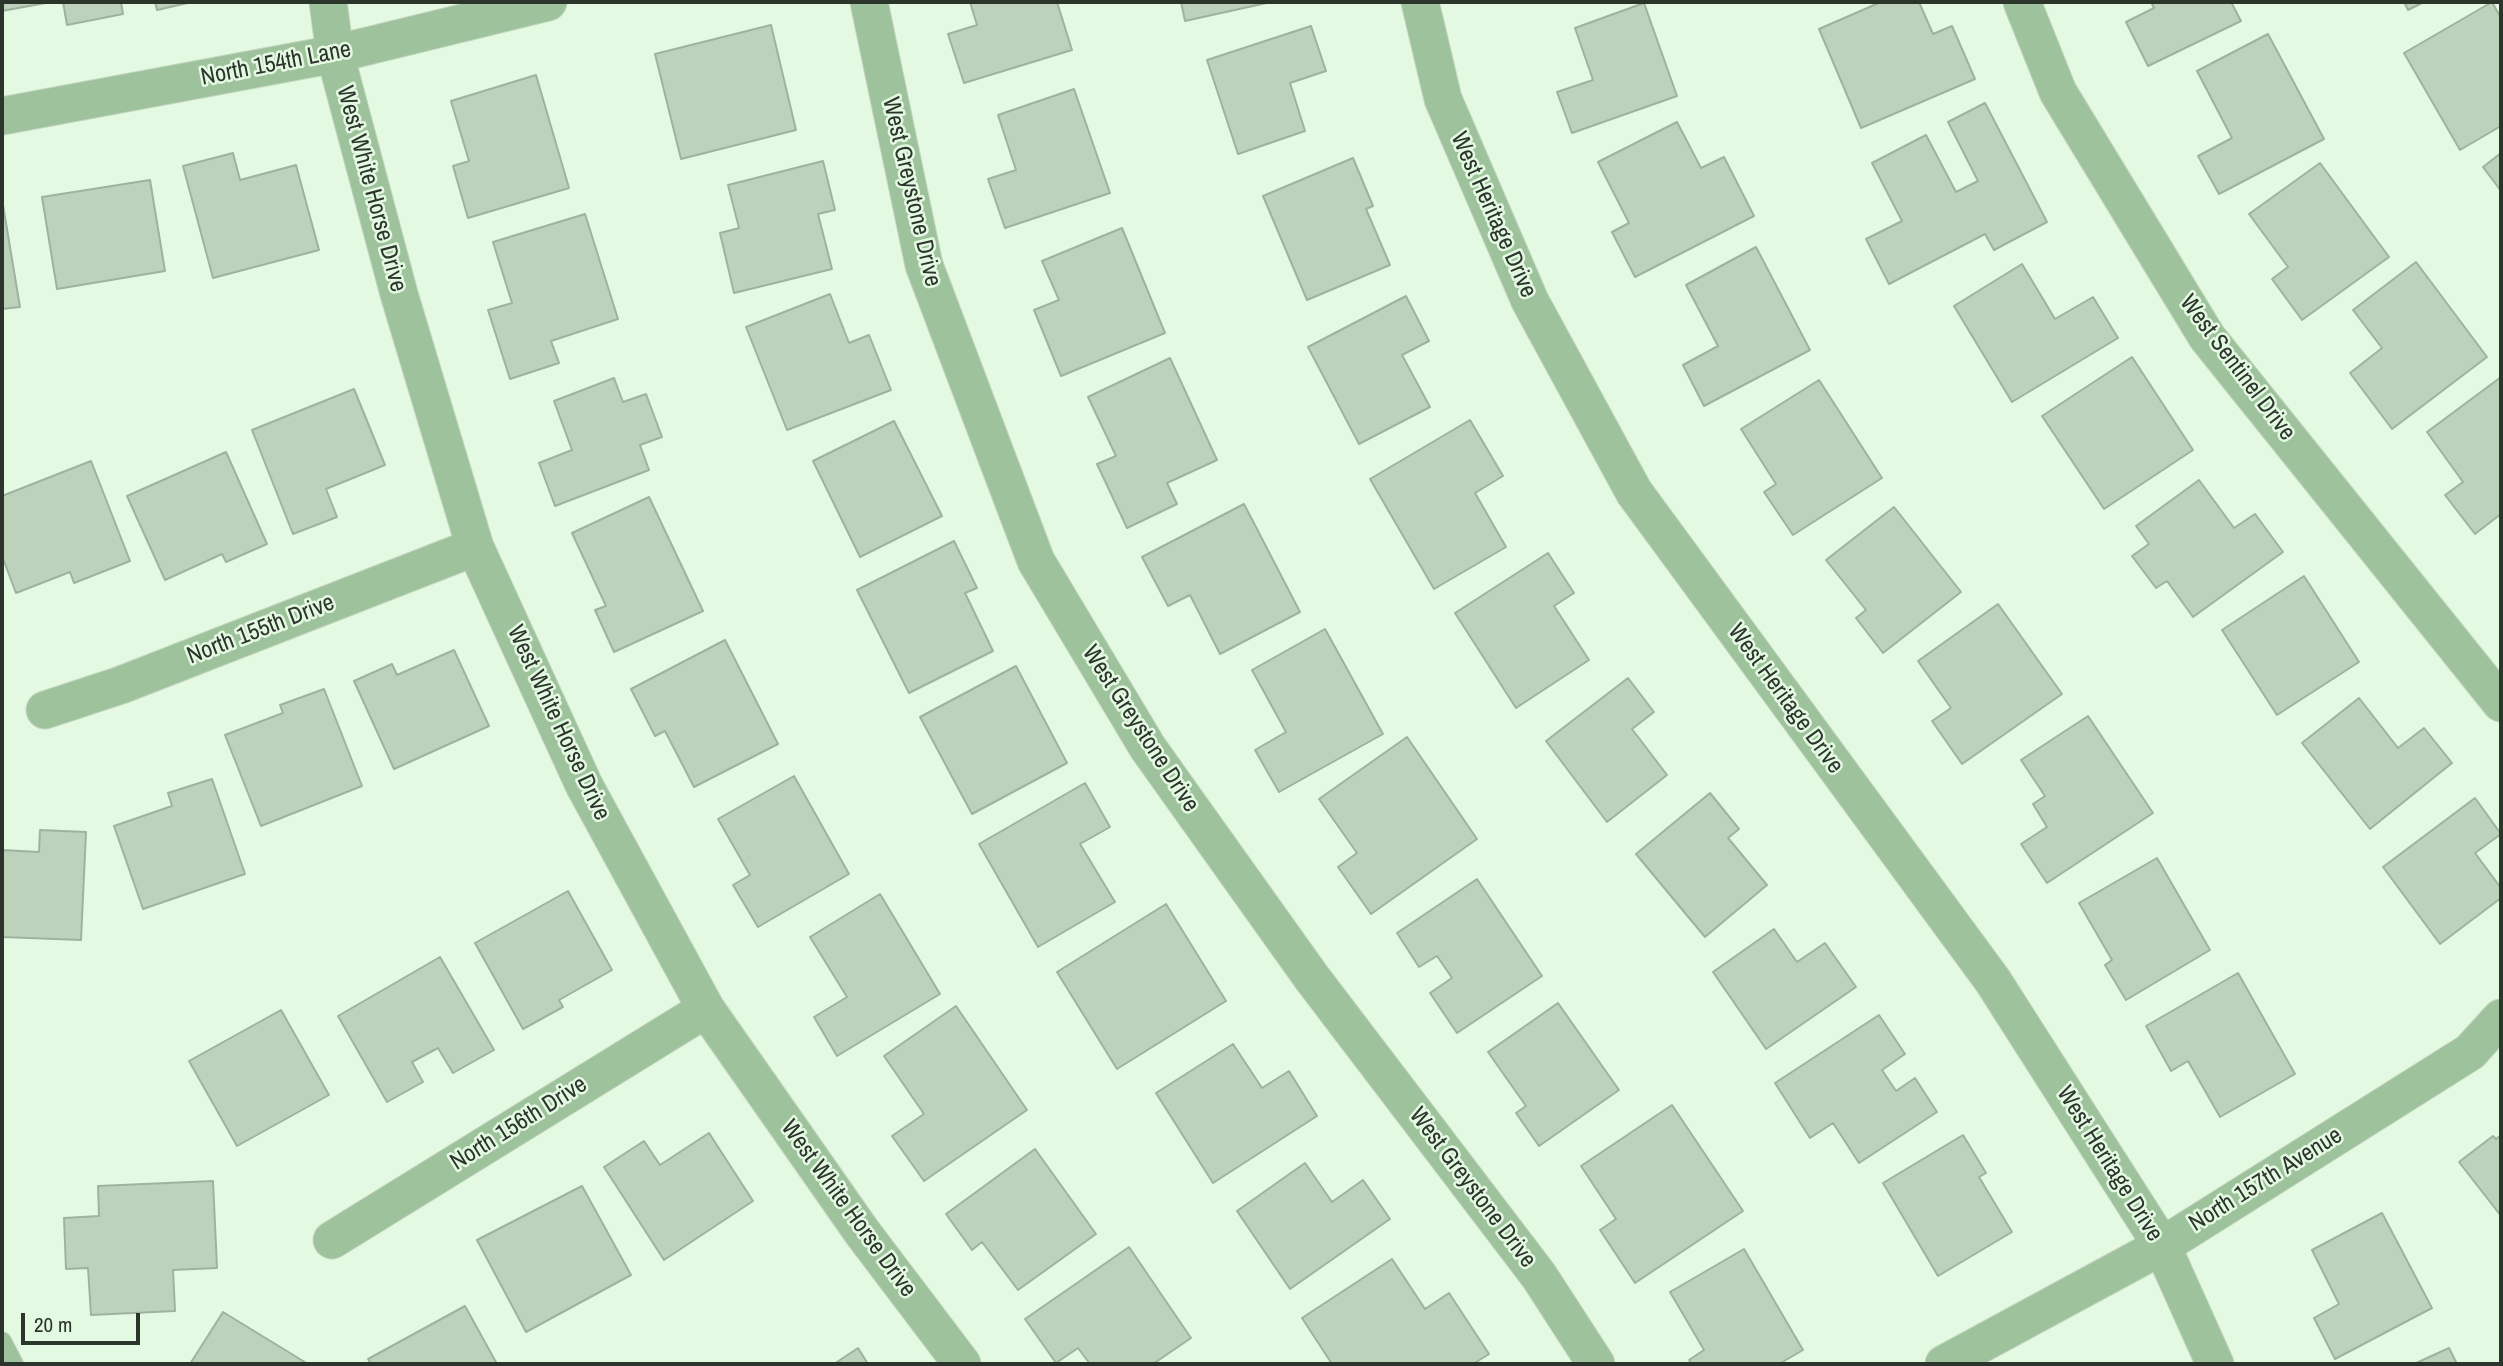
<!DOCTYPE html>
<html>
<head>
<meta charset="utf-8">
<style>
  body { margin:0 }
  #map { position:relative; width:2503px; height:1366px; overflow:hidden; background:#e4f9e2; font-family:"Archivo Narrow",sans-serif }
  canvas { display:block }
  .frame { position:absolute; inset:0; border:4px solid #2c352c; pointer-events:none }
  .scale { position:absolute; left:21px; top:1313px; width:119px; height:32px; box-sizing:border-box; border:4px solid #2c352c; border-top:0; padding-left:9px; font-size:21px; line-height:24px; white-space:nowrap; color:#2c352c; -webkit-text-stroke:5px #e4f9e2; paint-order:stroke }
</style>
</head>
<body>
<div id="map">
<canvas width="2503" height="1366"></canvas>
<div class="frame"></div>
<div class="scale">20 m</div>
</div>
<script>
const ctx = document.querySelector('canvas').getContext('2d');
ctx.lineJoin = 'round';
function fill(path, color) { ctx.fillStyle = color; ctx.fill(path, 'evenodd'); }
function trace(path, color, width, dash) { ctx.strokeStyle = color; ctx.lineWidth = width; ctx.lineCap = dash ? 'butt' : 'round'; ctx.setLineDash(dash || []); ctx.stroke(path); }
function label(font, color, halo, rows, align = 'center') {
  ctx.font = font + ' "Archivo Narrow",sans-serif'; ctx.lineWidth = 5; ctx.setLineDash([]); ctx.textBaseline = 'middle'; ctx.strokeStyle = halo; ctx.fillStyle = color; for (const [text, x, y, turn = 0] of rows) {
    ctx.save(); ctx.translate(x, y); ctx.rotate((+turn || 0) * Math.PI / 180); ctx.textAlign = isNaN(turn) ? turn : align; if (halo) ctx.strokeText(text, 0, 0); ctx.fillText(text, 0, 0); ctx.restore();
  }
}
const building = new Path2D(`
  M2 2H51L2 11Z
  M63 2H121L123 14 67 25Z
  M155 2H192L157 10Z
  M970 2H1057L1072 50 964 83 948 34 977 25Z
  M1181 2H1271L1185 21Z
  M1881 2H1919L1933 34 1952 26 1975 79 1861 128 1819 29Z
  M2151 2H2231L2241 21 2148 66 2126 22 2154 8Z
  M2404 2H2424L2408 10Z
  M2492 2 2501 18V126L2460 150 2404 53Z
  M1644 3 1677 96 1572 133 1557 92 1593 80 1575 28Z
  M771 25 796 130 681 159 655 54Z
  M1311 26 1326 71 1290 83 1305 131 1238 154 1207 60Z
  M2268 34 2324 139 2219 194 2198 156 2232 138 2197 71Z
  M536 75 569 188 468 218 453 166 469 161 451 101Z
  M1074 89 1110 193 1005 228 988 179 1016 170 998 115Z
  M1985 103 2047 222 1994 250 1985 234 1889 284 1866 239 1902 221 1872 163 1926 135 1956 192 1978 181 1948 122Z
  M1677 122 1701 168 1724 157 1754 216 1635 277 1612 232 1629 223 1598 162Z
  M233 153 240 180 296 165 319 250 213 278 183 166Z
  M2501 153V191L2483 167Z
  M1353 158 1373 206 1366 209 1390 265 1307 300 1263 196Z
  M823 161 835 210 818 214 832 269 734 293 720 233 739 228 728 185Z
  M2320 163 2389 257 2302 320 2272 279 2288 267 2249 214Z
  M150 180 165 271 57 289 42 197Z
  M2 199 20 307 2 309Z
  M585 214 618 319 551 341 559 363 510 379 488 310 512 303 493 242Z
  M1122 228 1165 333 1061 376 1034 310 1059 300 1042 261Z
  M1756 247 1810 350 1704 406 1683 365 1718 346 1686 285Z
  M2416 262 2487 357 2392 429 2350 373 2382 348 2353 310Z
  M2022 264 2055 319 2093 297 2118 338 2012 402 1954 306Z
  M830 294 849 343 869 335 891 390 787 430 746 327Z
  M1406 296 1429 341 1402 355 1430 407 1359 444 1308 347Z
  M2132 357 2193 450 2104 509 2042 416Z
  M1170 358 1217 460 1167 483 1177 504 1127 528 1097 464 1116 456 1088 397Z
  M2501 377V514L2475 534 2445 495 2463 482 2427 432Z
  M614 378 623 402 646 394 662 437 640 445 649 470 555 506 539 463 572 450 554 401Z
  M1819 380 1882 478 1793 535 1764 492 1776 484 1741 429Z
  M354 389 385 465 326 489 337 517 293 534 252 430Z
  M1470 420 1503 476 1475 493 1506 547 1434 589 1370 479Z
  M894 421 942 516 860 557 813 461Z
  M226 452 267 544 226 562 222 554 165 580 127 496Z
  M91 461 130 561 74 583 70 572 16 593 2 556V496Z
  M2199 480 2234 528 2255 514 2283 552 2193 617 2167 581 2156 588 2132 556 2149 544 2136 526Z
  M649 497 703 611 614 652 595 610 606 606 572 533Z
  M1244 504 1300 612 1220 654 1190 595 1168 606 1142 557Z
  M1894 507 1961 592 1883 653 1856 618 1866 610 1826 560Z
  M954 541 977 588 965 593 993 651 909 693 857 590Z
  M1548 553 1574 593 1554 606 1589 660 1516 708 1455 613Z
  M2304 576 2359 662 2277 715 2222 630Z
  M1998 604 2062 694 1962 764 1932 721 1951 708 1918 661Z
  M1325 629 1383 734 1279 792 1255 750 1286 732 1252 670Z
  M725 640 778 744 694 787 665 731 655 736 631 689Z
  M454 650 489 726 394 769 354 681 392 664 397 675Z
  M1016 666 1067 763 972 814 920 717Z
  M1628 678 1654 712 1632 729 1667 775 1607 822 1546 741Z
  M324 689 362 786 261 826 225 735 283 713 280 705Z
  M2359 698 2398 748 2424 728 2452 763 2370 829 2302 743Z
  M2088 716 2153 813 2047 883 2021 844 2047 827 2033 804 2045 796 2021 760Z
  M1407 737 1477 839 1371 914 1338 867 1357 853 1319 799Z
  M794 776 849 874 758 927 733 885 750 875 718 819Z
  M212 779 245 874 143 909 114 826 172 806 168 793Z
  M1085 783 1110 827 1080 844 1115 902 1038 947 979 844Z
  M1710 793 1739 829 1728 838 1767 885 1705 937 1636 854Z
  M2475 798 2501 834 2475 853 2501 888V898L2440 944 2383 867Z
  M40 830 86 832 81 940 2 937V850L39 852Z
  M2157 858 2210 950 2126 1000 2105 965 2112 960 2079 903Z
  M1477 879 1542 976 1457 1033 1430 993 1452 978 1437 956 1419 967 1397 933Z
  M568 891 612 970 559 1000 563 1007 523 1029 475 943Z
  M880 894 940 994 837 1056 814 1017 847 997 810 937Z
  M1166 904 1226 1001 1117 1069 1057 972Z
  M1774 929 1797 962 1825 943 1856 987 1766 1049 1713 972Z
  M440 957 494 1050 453 1073 438 1048 412 1062 423 1082 387 1102 338 1016Z
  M2238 973 2295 1074 2220 1117 2188 1061 2171 1071 2146 1026Z
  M1558 1003 1619 1090 1539 1146 1516 1113 1526 1106 1488 1052Z
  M956 1006 1027 1110 924 1181 892 1136 924 1114 884 1056Z
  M281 1010 329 1095 237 1146 189 1061Z
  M1879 1015 1905 1054 1882 1070 1896 1091 1915 1078 1937 1112 1859 1163 1833 1123 1810 1138 1775 1083Z
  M1233 1044 1262 1088 1289 1071 1317 1116 1213 1183 1156 1093Z
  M1672 1105 1743 1211 1635 1283 1600 1230 1616 1219 1581 1166Z
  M709 1133 753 1201 664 1260 604 1167 644 1141 660 1165Z
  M1963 1135 1986 1173 1979 1177 2012 1232 1938 1276 1883 1183Z
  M2501 1135V1216L2459 1162 2493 1136 2496 1139Z
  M1035 1149 1096 1234 1018 1290 982 1242 972 1250 946 1214Z
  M1305 1163 1332 1202 1363 1180 1390 1219 1290 1289 1237 1211Z
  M213 1181 217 1268 173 1270 175 1311 91 1315 88 1268 66 1269 64 1218 99 1216 98 1186Z
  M582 1186 631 1275 526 1332 477 1240Z
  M2382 1213 2432 1308 2335 1359 2314 1318 2339 1304 2312 1250Z
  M1129 1247 1191 1338 1153 1364H1090L1078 1348 1056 1363 1025 1319Z
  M1744 1249 1803 1350 1779 1364H1692L1689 1360 1704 1350 1670 1292Z
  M1392 1259 1425 1309 1449 1293 1489 1354 1473 1364H1332L1302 1318Z
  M465 1306 497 1364H371L368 1359Z
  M223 1312 308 1364H190Z
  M858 1348 868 1364H834Z
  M2449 1348 2457 1364H2414Z`);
fill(building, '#bdd2bb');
trace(building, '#9eb39d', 2);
const service = new Path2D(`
  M2 1341 14 1364`);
const minor = new Path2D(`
  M328 2 335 54 399 294 475 547 584 785 706 1009 862 1232 962 1364
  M869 2 924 265 1036 561 1148 748 1312 978 1539 1276 1596 1364
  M1420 2 1443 99 1530 301 1634 492 1993 981 2162 1246 2215 1364
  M2022 2 2058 92 2207 337 2501 703
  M2 116 335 54 548 2
  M45 710 121 685 475 547
  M332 1240 706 1009
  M1944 1364 2162 1246 2470 1052 2501 1018`);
trace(service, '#c3d6c1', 20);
trace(minor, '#c3d6c1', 39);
trace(service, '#9ec29b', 18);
trace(minor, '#9ec29b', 37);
label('24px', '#2c352c', '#e4f9e2', [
  ["North 154th Lane",276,64,-11],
  ["West White Horse Drive",371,189,75],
  ["West Greystone Drive",911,192,77],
  ["West Heritage Drive",1493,215,66],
  ["West Sentinel Drive",2237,368,53],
  ["North 155th Drive",261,630,-21],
  ["West Heritage Drive",1785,699,54],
  ["West White Horse Drive",558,723,65],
  ["West Greystone Drive",1140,729,57],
  ["North 156th Drive",519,1124,-32],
  ["West Heritage Drive",2109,1164,58],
  ["North 157th Avenue",2266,1180,-32],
  ["West Greystone Drive",1472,1188,53],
  ["West White Horse Drive",848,1209,54]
]);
</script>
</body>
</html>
